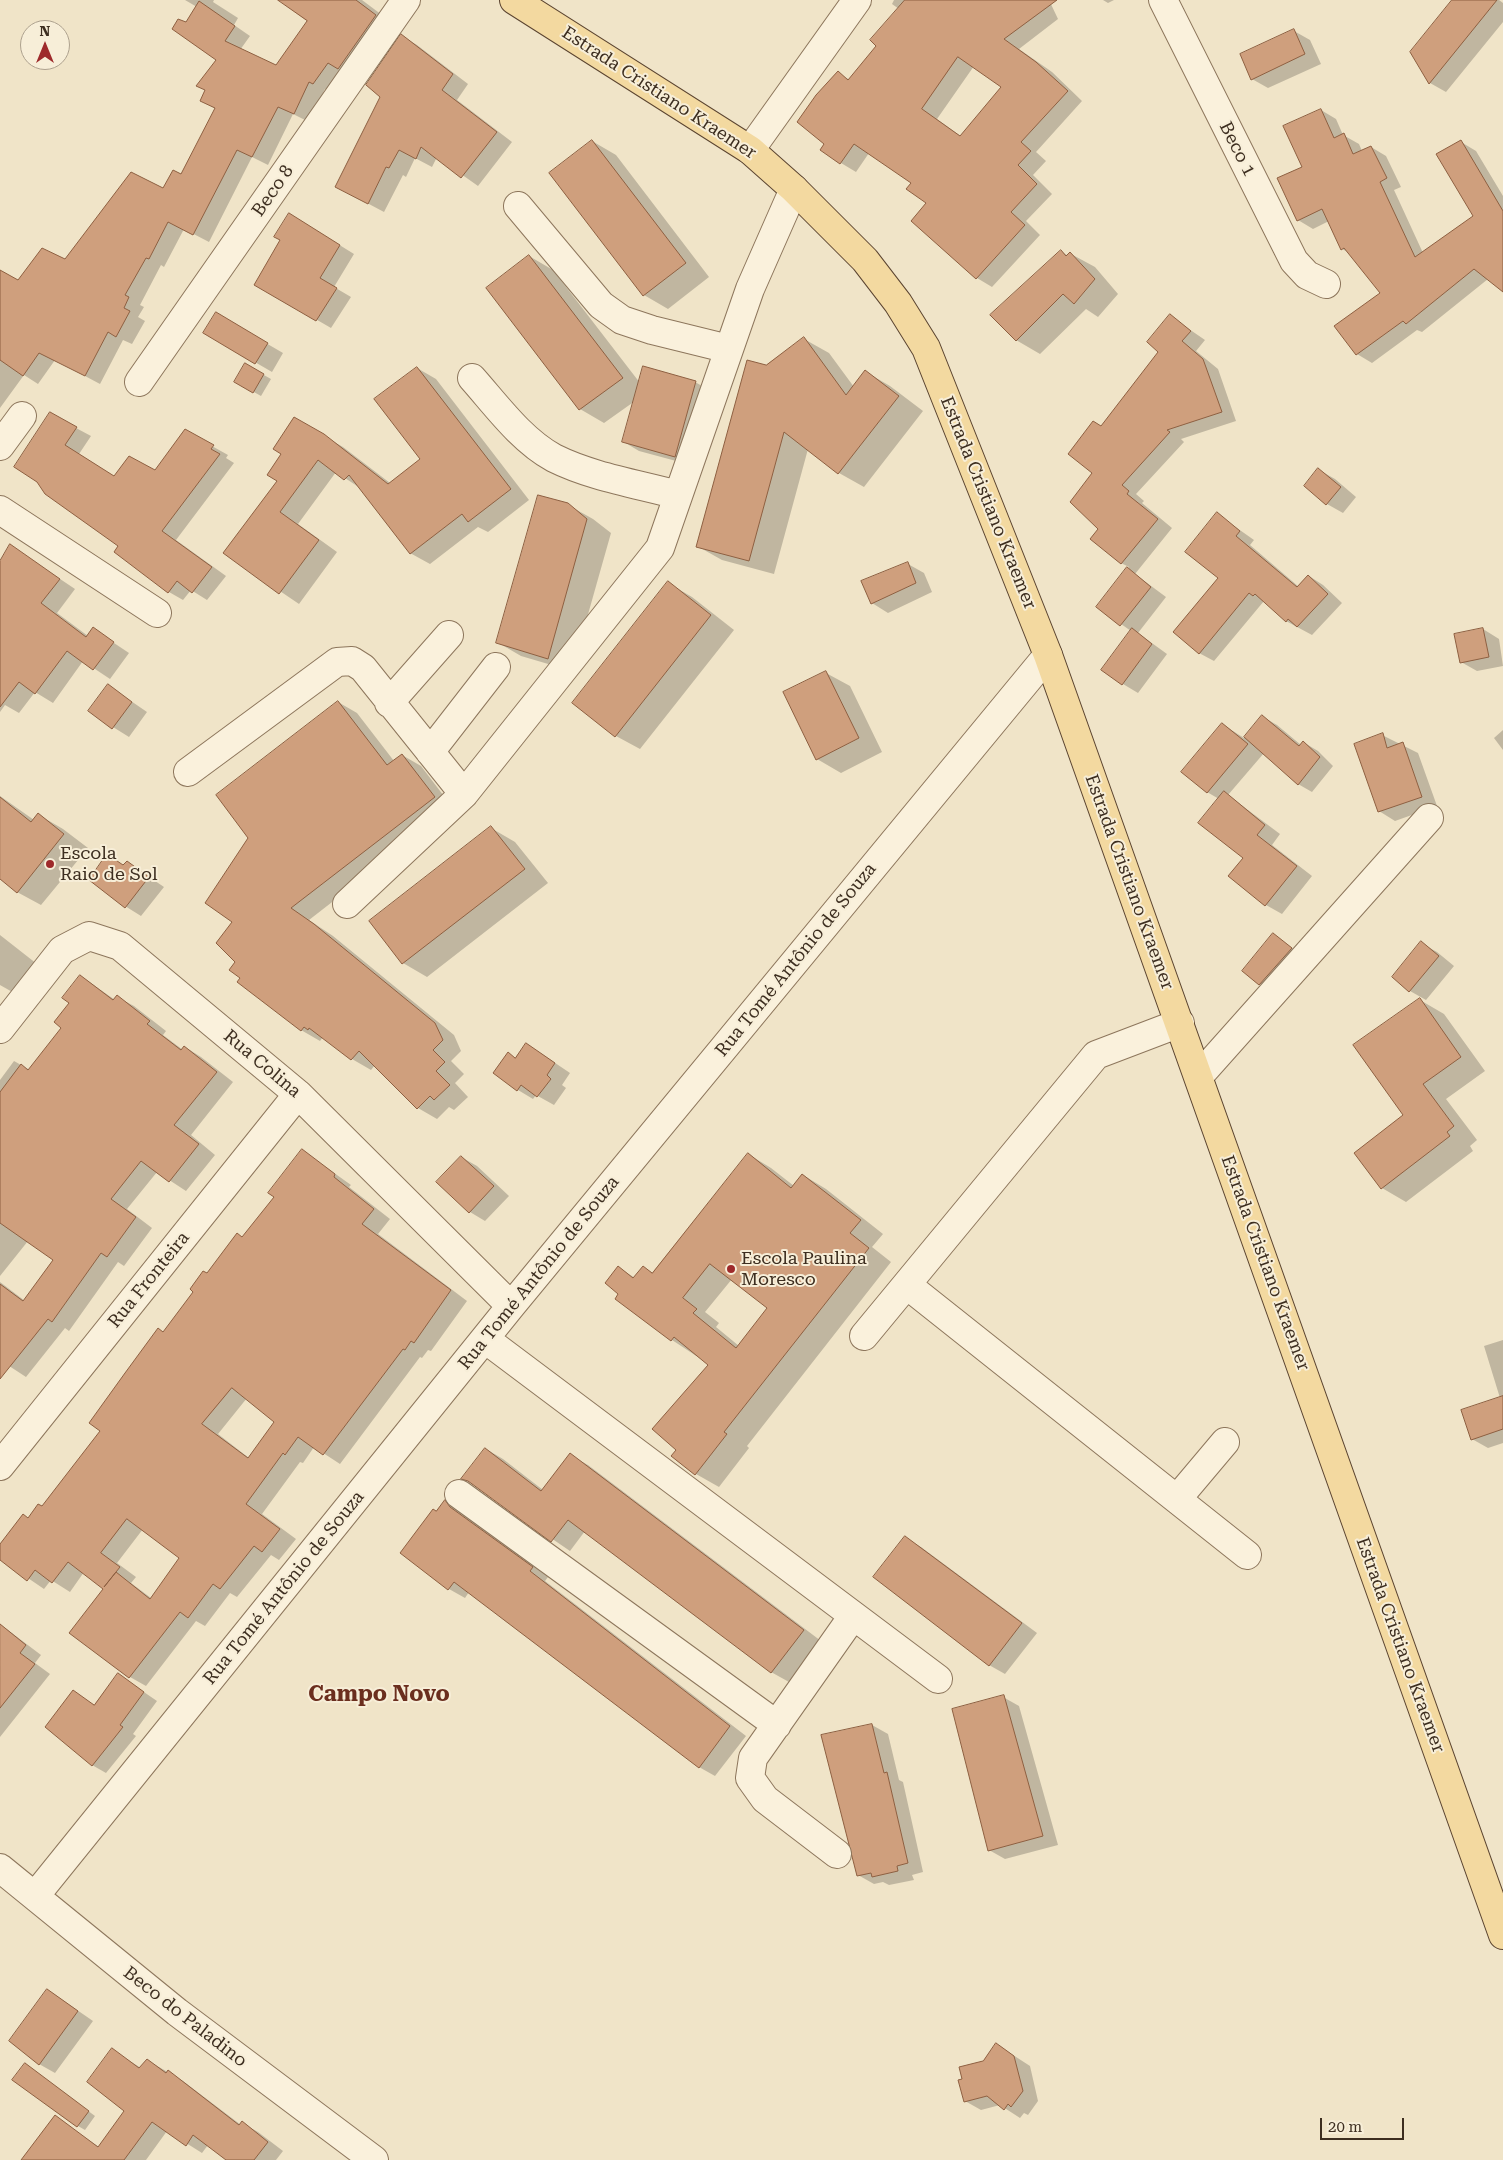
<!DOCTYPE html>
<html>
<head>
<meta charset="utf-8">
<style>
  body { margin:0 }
  #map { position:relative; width:1503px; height:2160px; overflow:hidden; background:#f0e4c8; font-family:"Roboto Serif",serif }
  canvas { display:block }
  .north { position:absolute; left:20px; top:20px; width:50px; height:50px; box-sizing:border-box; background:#f7eed8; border:1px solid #ada18e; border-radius:50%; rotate:0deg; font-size:14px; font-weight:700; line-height:20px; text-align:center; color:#3d2e20 }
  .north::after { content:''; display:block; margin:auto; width:18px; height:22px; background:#9e2a2b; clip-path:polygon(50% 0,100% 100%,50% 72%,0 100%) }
  .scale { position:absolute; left:1320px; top:2118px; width:84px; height:22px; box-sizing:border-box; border:2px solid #3d2e20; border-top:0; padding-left:6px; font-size:15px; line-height:18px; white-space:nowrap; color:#3d2e20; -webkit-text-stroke:4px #f7eed8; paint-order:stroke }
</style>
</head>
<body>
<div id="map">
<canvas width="1503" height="2160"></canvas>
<div class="north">N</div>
<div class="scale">20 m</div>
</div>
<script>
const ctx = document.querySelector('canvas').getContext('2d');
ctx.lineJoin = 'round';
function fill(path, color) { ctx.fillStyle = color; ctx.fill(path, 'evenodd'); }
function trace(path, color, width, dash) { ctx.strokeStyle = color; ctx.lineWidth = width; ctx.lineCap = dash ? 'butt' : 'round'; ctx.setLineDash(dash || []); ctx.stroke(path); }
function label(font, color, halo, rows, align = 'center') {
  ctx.font = font + ' "Roboto Serif",serif'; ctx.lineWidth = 4; ctx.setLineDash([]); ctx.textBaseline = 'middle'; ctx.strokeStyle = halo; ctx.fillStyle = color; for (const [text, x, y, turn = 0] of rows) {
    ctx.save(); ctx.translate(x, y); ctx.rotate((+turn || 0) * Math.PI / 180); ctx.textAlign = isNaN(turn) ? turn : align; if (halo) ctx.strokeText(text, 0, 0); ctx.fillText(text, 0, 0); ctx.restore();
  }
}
fill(new Path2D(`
  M185 0H214L213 2 238 18 234 25 250 36 240 50 277 67 308 21 280 0H362L382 15 329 92 325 89 309 122 293 114 268 165 252 157 209 242 184 229 164 267 161 265 140 305 144 307 138 317 145 321 132 344 123 340 100 384 55 360 38 384 24 375 0 408V272L19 281 65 261 163 190 181 176 216 109 202 101 217 60 186 24 197 7Z
  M894 0H1049L1058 19 1019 49 1052 72 1082 101 1036 152 1046 161 1033 175 1052 194 1026 221 1040 235 992 287 977 278 912 182 869 153 856 172 841 163 826 143 838 73 850 80 878 45 899 9 892 4ZM974 66 1003 87 962 137 937 119Z
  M1103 0H1114L1108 3Z
  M1453 0H1499L1503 3V22L1446 92 1430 83 1412 52Z
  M1294 31 1310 40 1321 64 1268 88 1252 79Z
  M402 36 417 45 468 84 457 100 512 142 478 186 437 157 432 167 415 158 406 177 403 175 384 212 352 195Z
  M1321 110 1336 119 1343 135 1359 144 1362 151 1371 147 1386 156 1401 187 1394 190 1423 253 1475 216 1461 142 1476 151 1503 196V291L1488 279 1422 332 1417 330 1372 363 1357 354 1382 293 1350 253 1342 249 1329 221 1313 229 1298 220 1303 168Z
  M592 141 616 155 709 277 668 309 644 295Z
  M304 223 354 254 334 287 351 297 331 328 255 284Z
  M1061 251 1068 256 1071 254 1095 267 1118 294 1098 317 1086 309 1040 354 1016 340Z
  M529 256 553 270 640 383 695 382 711 391 691 465 639 451 624 442 635 401 604 423 580 409 487 288Z
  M216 314 283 353 272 372 205 333Z
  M1170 316 1205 340 1196 351 1218 369 1236 421 1181 439 1184 442 1136 494 1144 501 1142 503 1172 528 1135 574 1166 597 1138 633 1167 654 1138 693 1123 684 1131 631 1097 607 1129 567 1121 563 1100 529 1094 473 1102 427 1160 352Z
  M804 339 829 353 854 387 866 372 890 386 923 411 864 487 839 473 808 449 774 574 722 560 697 546 766 367Z
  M246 365 271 379 261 396 236 382Z
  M417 368 436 379 529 500 488 532 478 527 430 564 410 553 360 488 336 472 298 524 337 552 299 604 224 553 279 480 282 454 294 419 343 447 390 483 421 459Z
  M76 428 91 436 79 454 115 477 155 471 185 431 228 455 226 458 234 463 176 540 226 576 207 600 191 590 183 600 169 592 120 546 38 481Z
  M1319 470 1335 479 1356 497 1343 513 1327 504Z
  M568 505 593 519 611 533 572 671 521 656 497 642Z
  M1217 514 1254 540 1250 545 1299 587 1309 576 1323 585 1342 603 1312 635 1286 621 1264 601 1214 661 1199 653 1220 578Z
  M11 546 75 589 57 613 88 636 93 629 129 653 110 679 83 661 53 703 35 692 19 713 5 705 0 712V563Z
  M908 564 924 573 932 592 888 613 872 603Z
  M668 583 692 597 734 630 640 749 616 736Z
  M1483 629 1499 639 1503 666 1477 671 1461 662Z
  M826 673 850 686 882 752 841 773 817 759Z
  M109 686 147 712 129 737 113 727Z
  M338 702 357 713 394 761 402 755 421 766 453 808 309 920 333 936 454 1035 461 1051 451 1061 464 1074 455 1083 468 1097 454 1110 449 1107 437 1119 418 1108 375 1065 371 1070 352 1059 325 1038 323 1037 320 1041 301 1030 242 978 237 962 234 921Z
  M1263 717 1277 725 1301 745 1303 742 1318 751 1333 766 1312 792 1298 784 1264 753 1228 795 1280 834 1272 845 1312 876 1282 914 1266 905 1230 876 1244 858 1219 799 1207 792 1222 724 1244 738Z
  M1503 730V750L1494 738Z
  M1382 735 1418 753 1437 806 1395 821 1379 811Z
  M0 796 34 820 39 815 63 829 88 848 41 905 17 892 0 878Z
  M491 828 515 842 548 883 427 977 403 963 371 921Z
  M127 862 164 887 141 916 125 906 124 866Z
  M0 935 51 975 30 1002 0 985Z
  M1273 935 1307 958 1276 993 1260 984Z
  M1421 943 1437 952 1454 966 1426 1000 1410 991Z
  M81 976 115 1000 117 997 134 1006 166 1031 163 1035 183 1050 185 1047 201 1057 233 1082 191 1135 215 1155 186 1191 157 1172 127 1209 152 1228 124 1266 118 1262 69 1331 65 1328 26 1377 0 1360V1282L25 1301 54 1259 28 1241 0 1276V1080L14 1061 30 1070 63 1027Z
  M1420 1000 1444 1014 1485 1071 1446 1099 1477 1140 1470 1146 1473 1151 1406 1202 1382 1188 1405 1116Z
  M527 1044 570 1073 562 1085 566 1088 554 1105 536 1095 533 1099 518 1090 516 1059Z
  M302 1150 351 1185 349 1187 390 1219 378 1234 467 1301 431 1351 428 1350 422 1358 420 1357 340 1464 314 1447 303 1463 300 1462 262 1514 296 1539 279 1560 271 1555 237 1597 230 1593 205 1626 196 1621 146 1686 130 1677 105 1588 84 1572 70 1592 51 1580 44 1589 0 1559V1546L42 1507 101 1431 159 1329 164 1333 207 1275 243 1238 275 1197ZM247 1398 276 1422 249 1458 218 1434ZM143 1529 181 1558 151 1598 131 1583 136 1577 117 1563Z
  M748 1154 771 1168 794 1186 803 1175 826 1189 883 1234 872 1247 891 1262 747 1446 749 1448 719 1487 696 1474 673 1456 678 1450 710 1365 672 1340 617 1298 620 1294 618 1267 635 1278 643 1267 653 1273ZM732 1279 769 1308 739 1346 716 1327 719 1323 705 1312Z
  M461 1157 477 1166 509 1196 485 1221 470 1212Z
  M1503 1340V1443L1488 1448 1472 1439 1500 1398 1484 1346Z
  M486 1449 503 1459 543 1490 570 1455 588 1465 821 1641 789 1682 771 1672 585 1531 570 1551 463 1478Z
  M445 1502 461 1511 466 1517 548 1577 545 1581 746 1736 715 1776 699 1767 469 1592 465 1598 449 1589 437 1512Z
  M905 1538 921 1547 1037 1633 1005 1674 989 1665Z
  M0 1624 41 1655 35 1663 50 1674 0 1737Z
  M119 1675 157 1701 133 1734 136 1736 106 1773 92 1765 73 1691 96 1706Z
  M1003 1697 1019 1706 1058 1845 1005 1859 989 1850Z
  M872 1725 888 1734 899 1780 903 1782 923 1872 912 1875 914 1880 889 1885 883 1882 874 1884 858 1875 823 1736Z
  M48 1990 93 2021 55 2073 39 2064Z
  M996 2044 1030 2066 1038 2101 1028 2115 1024 2113 1020 2118 1000 2105 981 2110 965 2101 963 2080 984 2062Z
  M112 2050 141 2068 147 2060 183 2081 241 2125 242 2123 258 2132 283 2151 276 2160H228L208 2145 202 2153 167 2131 146 2160H31L55 2117 99 2147 126 2111Z
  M25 2064 95 2116 85 2130 78 2126Z`), '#0003');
const building = new Path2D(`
  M278 0H356L376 15 338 69 328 63 313 84 309 82 294 114 278 107 252 157 237 150 193 235 168 222 149 259 146 258 125 295 129 297 124 308 130 311 116 337 108 332 85 376 39 353 23 376 0 360V270L18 280 42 248 65 259 131 172 163 188 173 170 181 174 215 108 200 101 205 90 196 86 216 60 172 29 178 19 186 22 199 1 235 26 225 41 276 65 307 21Z
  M905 0H1057L1004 39 1036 62 1068 91 1021 142 1031 151 1018 165 1037 184 1011 212 1025 225 976 279 911 221 926 203 906 189 911 183 854 144 840 164 820 150 824 144 797 122 816 95 838 71 848 80 876 46 870 40ZM958 57 1001 87 960 136 922 109Z
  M1452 0H1497L1429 84 1410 52Z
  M1294 29 1305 54 1251 80 1240 54Z
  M401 34 453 74 442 90 497 132 461 178 421 147 416 159 399 150 389 168 386 167 368 204 335 187 380 97 366 85Z
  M1321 109 1334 138 1344 133 1353 154 1371 146 1387 178 1380 182 1415 257 1473 216 1436 154 1461 140 1503 211V292L1474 269 1406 324 1403 321 1356 355 1334 326 1380 293 1344 248 1341 250 1322 209 1297 221 1277 178 1302 167 1283 126Z
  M592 140 686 263 643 296 549 173Z
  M289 213 340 245 320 278 337 288 316 321 254 285 280 240 274 237Z
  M1061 250 1066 256 1070 252 1095 279 1074 304 1063 294 1016 341 990 315Z
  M529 255 623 378 579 410 486 288Z
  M216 312 268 343 255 364 203 333Z
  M1170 314 1191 331 1182 341 1203 359 1222 412 1167 430 1170 432 1122 485 1129 491 1127 494 1158 519 1121 564 1090 539 1098 529 1070 502 1092 473 1068 454 1093 421 1101 426 1158 352 1147 342Z
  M804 337 846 395 865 370 899 396 838 474 784 432 749 561 696 547 747 360 766 365Z
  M245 363 264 374 253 393 234 382Z
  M643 366 696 381 675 457 622 442Z
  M417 367 511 489 468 522 462 514 410 554 349 475 344 480 318 460 280 512 319 540 279 594 223 553 277 481 267 475 281 454 273 449 294 417 324 434 388 484 420 459 374 399Z
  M50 412 77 427 65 445 114 476 129 456 155 470 185 429 214 445 211 449 220 454 162 531 212 567 192 593 177 581 168 593 114 552 118 546 45 494 37 482 14 467Z
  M1318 468 1341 487 1326 505 1304 486Z
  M538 495 568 503 587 519 548 659 496 643Z
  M1217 512 1240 531 1236 536 1297 587 1308 575 1328 594 1297 627 1288 619 1286 622 1255 594 1253 596 1249 593 1199 654 1173 632 1218 578 1185 552Z
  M10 544 60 579 41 603 86 637 93 627 114 642 93 670 67 651 35 694 19 682 0 707V561Z
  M908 562 916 583 871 604 861 581Z
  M1127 567 1151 587 1120 626 1096 607Z
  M668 581 711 615 615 737 572 703Z
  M1132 628 1152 644 1122 685 1101 670Z
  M1483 628 1489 657 1460 663 1454 634Z
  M826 671 859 738 816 760 783 692Z
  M108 684 132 702 112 729 88 711Z
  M338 701 387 765 402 754 435 797 291 908 314 924 435 1023 443 1040 433 1050 445 1062 436 1071 450 1085 434 1100 430 1096 417 1109 359 1051 351 1060 309 1028 308 1030 304 1027 301 1031 237 982 240 978 229 970 235 962 216 943 232 922 205 903 248 838 216 795Z
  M1262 715 1299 746 1303 741 1320 757 1298 785 1244 737Z
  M1222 723 1248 744 1207 793 1181 772Z
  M1383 733 1387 748 1403 742 1422 797 1378 812 1354 744Z
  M1224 791 1265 825 1257 835 1297 866 1265 906 1228 876 1243 858 1198 823Z
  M0 797 31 822 38 813 64 834 17 893 0 879Z
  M491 826 525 869 402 964 369 921Z
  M107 854 123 865 127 861 149 877 125 908 89 880Z
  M1273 933 1292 948 1259 985 1242 971Z
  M1421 941 1439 956 1409 992 1392 977Z
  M80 975 113 1000 117 995 150 1021 147 1024 181 1050 184 1046 217 1072 174 1125 199 1144 169 1182 141 1161 111 1199 136 1217 107 1257 101 1253 52 1322 48 1319 0 1379V1284L23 1301 53 1260 0 1223V1092L21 1064 28 1070 61 1028 54 1022 69 1003 62 998Z
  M1420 998 1461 1057 1423 1084 1454 1126 1447 1132 1450 1136 1381 1189 1354 1153 1403 1115 1353 1045Z
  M526 1043 555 1063 547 1075 551 1079 537 1097 521 1085 517 1091 493 1073 508 1052 515 1058Z
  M302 1149 335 1174 334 1177 374 1209 362 1224 451 1290 414 1343 411 1341 405 1350 403 1349 323 1455 298 1437 285 1455 283 1453 246 1504 280 1529 262 1552 254 1546 220 1589 213 1584 188 1618 180 1612 129 1678 69 1633 103 1589 68 1562 52 1583 35 1570 27 1581 0 1560V1544L23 1514 28 1518 38 1504 42 1506 100 1431 89 1423 125 1373 158 1328 163 1332 193 1292 190 1289 203 1271 207 1273 237 1233 242 1237 274 1197 268 1193ZM232 1388 274 1422 248 1458 202 1424ZM127 1519 179 1558 150 1599 116 1572 104 1587 120 1567 101 1553Z
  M748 1153 791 1188 802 1174 861 1220 850 1233 869 1248 724 1432 727 1434 695 1475 671 1456 676 1450 652 1429 708 1365 674 1337 671 1341 615 1299 618 1294 605 1283 618 1266 633 1278 643 1266 652 1273ZM710 1264 767 1308 736 1348 693 1313 697 1309 683 1298Z
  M461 1156 494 1186 469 1213 436 1182Z
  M1503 1396V1429L1471 1440 1461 1410Z
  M485 1448 541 1491 570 1453 804 1630 771 1673 568 1520 551 1542 468 1481 461 1479Z
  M445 1500 450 1507 533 1567 530 1571 730 1726 699 1768 454 1582 448 1590 400 1553 433 1509 436 1511Z
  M905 1536 1022 1623 989 1666 873 1577Z
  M0 1624 26 1645 20 1653 35 1664 0 1708Z
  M118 1673 144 1692 120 1725 123 1727 92 1766 45 1727 73 1690 94 1705Z
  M1004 1695 1043 1836 988 1851 952 1709Z
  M872 1724 884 1773 887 1772 908 1863 897 1866 898 1871 872 1877 871 1873 857 1876 821 1735Z
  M47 1989 78 2011 39 2065 9 2041Z
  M996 2043 1014 2056 1023 2091 1011 2107 1008 2104 1004 2110 987 2096 964 2102 958 2080 962 2079 959 2067 983 2061Z
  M112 2048 139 2068 147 2059 166 2073 168 2070 239 2125 242 2121 268 2142 254 2160H226L193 2135 186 2146 152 2122 124 2160H21L55 2115 98 2147 124 2111 87 2082Z
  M25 2063 89 2111 77 2127 12 2080Z`);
fill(building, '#cf9f7d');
trace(building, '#8d5f41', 1);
const minor = new Path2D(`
  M1163 0 1294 261 1307 275 1326 284
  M750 150 857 0
  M518 206 601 305 622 320 652 330 729 349
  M472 378C496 405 521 440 554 458 592 477 638 484 678 495
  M139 382 406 0
  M0 446 22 416
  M0 510 157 613
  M389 703 449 635
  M430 752 496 667
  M188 772 337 662 352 661 363 668 464 794
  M347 904 464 794 660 548 750 289 794 189
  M0 1029 62 950 89 936 120 946 298 1094 511 1306
  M1199 1076 1429 818
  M907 1285 1247 1555
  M864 1336 1096 1055 1180 1023
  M485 1339 938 1679
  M0 1466 298 1094
  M459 1494 777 1725
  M1177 1499 1225 1442
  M837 1854 765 1799 750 1778 753 1758 853 1616
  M0 1868 177 2012 374 2160
  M35 1896 511 1306 1048 655`);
const major = new Path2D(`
  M514 0 750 150 794 189 865 260 898 303 926 348 1048 655 1503 1935`);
trace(minor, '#8d765c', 30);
trace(major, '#5b4430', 30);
trace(minor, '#faf1dc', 28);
trace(major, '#f3d9a0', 28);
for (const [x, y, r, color] of [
  [50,864,5,"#9e2a2b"],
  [731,1269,5,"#9e2a2b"]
]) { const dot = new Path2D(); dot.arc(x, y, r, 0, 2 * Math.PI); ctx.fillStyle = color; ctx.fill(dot); trace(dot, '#f7eed8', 2); }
label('18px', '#3d2e20', '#f7eed8', [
  ["Estrada Cristiano Kraemer",659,93,33],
  ["Beco 1",1237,149,63],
  ["Beco 8",273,191,-55],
  ["Estrada Cristiano Kraemer",988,503,68],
  ["Estrada Cristiano Kraemer",1129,882,70],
  ["Rua Tomé Antônio de Souza",796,960,-51],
  ["Rua Colina",262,1064,40],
  ["Estrada Cristiano Kraemer",1265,1263,70],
  ["Rua Tomé Antônio de Souza",539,1273,-51],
  ["Rua Fronteira",149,1280,-51],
  ["Rua Tomé Antônio de Souza",284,1588,-51],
  ["Estrada Cristiano Kraemer",1400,1645,70],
  ["Beco do Paladino",185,2017,38]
]);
label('18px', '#3d2e20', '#f7eed8', [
  ["Escola",60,854],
  ["Raio de Sol",60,875],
  ["Escola Paulina",741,1259],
  ["Moresco",741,1280]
], 'left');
label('bold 22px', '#6b2e1e', '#f7eed8', [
  ["Campo Novo",379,1695]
]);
</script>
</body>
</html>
